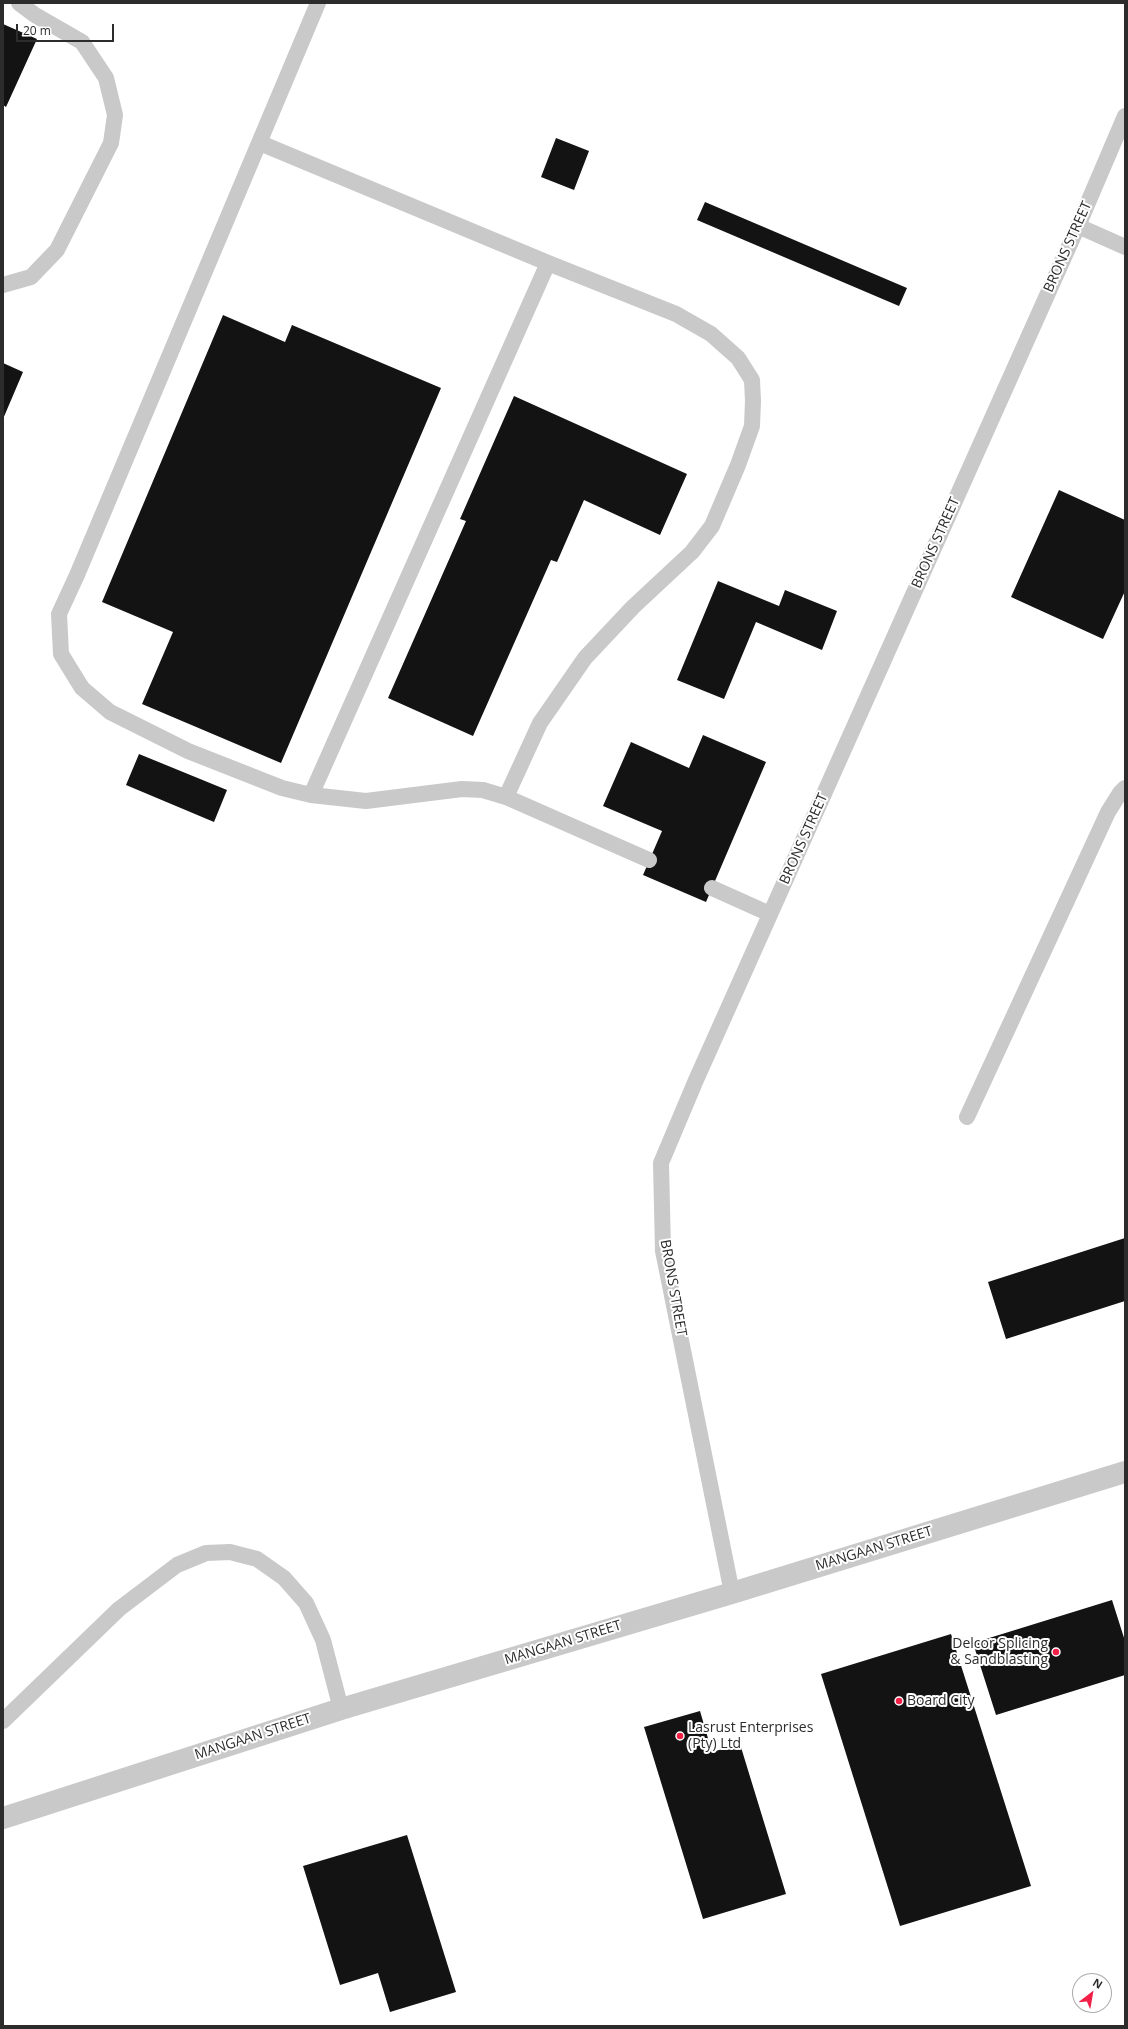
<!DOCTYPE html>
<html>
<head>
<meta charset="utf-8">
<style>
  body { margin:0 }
  #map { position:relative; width:1128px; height:2029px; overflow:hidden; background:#fff; font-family:"Open Sans",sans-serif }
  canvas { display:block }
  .frame { position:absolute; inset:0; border:4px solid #2c2c2c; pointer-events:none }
  .north { position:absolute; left:1072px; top:1973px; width:40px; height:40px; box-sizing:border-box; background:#fff; border:1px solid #ababab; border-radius:50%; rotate:31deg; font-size:11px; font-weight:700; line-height:16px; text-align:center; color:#2c2c2c }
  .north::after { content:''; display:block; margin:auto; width:14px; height:18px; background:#f22049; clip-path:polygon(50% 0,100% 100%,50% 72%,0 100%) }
  .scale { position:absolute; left:16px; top:24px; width:98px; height:18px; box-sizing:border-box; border:2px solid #2c2c2c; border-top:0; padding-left:5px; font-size:12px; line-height:14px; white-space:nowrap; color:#2c2c2c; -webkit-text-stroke:3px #fff; paint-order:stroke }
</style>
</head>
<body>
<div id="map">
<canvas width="1128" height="2029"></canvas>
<div class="frame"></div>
<div class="north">N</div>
<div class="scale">20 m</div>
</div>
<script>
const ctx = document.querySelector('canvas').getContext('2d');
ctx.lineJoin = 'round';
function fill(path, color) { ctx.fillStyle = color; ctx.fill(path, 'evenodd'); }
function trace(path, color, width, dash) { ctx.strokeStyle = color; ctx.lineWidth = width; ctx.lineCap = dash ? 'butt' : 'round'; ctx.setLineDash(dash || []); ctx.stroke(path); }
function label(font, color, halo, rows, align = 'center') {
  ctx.font = font + ' "Open Sans",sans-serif'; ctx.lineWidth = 4; ctx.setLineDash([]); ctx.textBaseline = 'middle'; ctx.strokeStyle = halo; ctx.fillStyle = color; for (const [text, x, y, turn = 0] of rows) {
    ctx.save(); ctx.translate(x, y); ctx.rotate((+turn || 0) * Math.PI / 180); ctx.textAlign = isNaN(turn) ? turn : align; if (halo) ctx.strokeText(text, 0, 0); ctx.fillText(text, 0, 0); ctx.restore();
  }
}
fill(new Path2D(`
  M3 24 37 39 6 107 3 105Z
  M556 138 589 151 574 190 541 177Z
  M705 202 907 288 899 306 697 220Z
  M223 315 285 342 292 325 441 388 281 763 142 704 173 632 102 602Z
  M3 363 23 372 3 419Z
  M514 396 687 474 660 535 584 500 557 562 551 560 473 736 388 698 466 521 460 519Z
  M1059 490 1125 520V591L1103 639 1011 597Z
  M718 581 779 606 785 590 837 611 822 650 756 622 724 699 677 680Z
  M703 735 766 762 706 902 643 875 662 831 603 806 631 742 689 768Z
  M139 754 227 790 214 822 126 785Z
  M1125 1238V1301L1006 1339 988 1282Z
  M1112 1600 1125 1641V1675L996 1715 973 1643Z
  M951 1634 1031 1886 900 1926 821 1674Z
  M700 1711 712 1752 740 1744 786 1894 703 1919 644 1727Z
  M407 1835 456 1992 390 2012 378 1973 340 1985 303 1866Z`), '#131313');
trace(new Path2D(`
  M318 3 77 575 59 614 61 654 82 688 110 712 188 751 282 788 311 795 366 801 462 789 483 790 506 797 649 860
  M260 143 548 263 676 314 711 334 738 358 752 380 753 401 752 426 738 465 712 526 692 552 633 607 585 658 540 723 506 797
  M1078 226 1125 247
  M3 285 31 277 57 250 111 143 115 115 106 78 82 42 35 15 19 3
  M311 795 548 263
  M712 888 770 914
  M967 1117 1108 812 1120 793 1125 788
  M732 1593 663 1251 661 1163 696 1080 1078 226 1125 116
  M3 1721 119 1609 177 1565 206 1553 230 1552 257 1559 284 1578 306 1603 323 1640 341 1709`), '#c9c9c9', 16);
trace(new Path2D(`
  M3 1818 341 1709 732 1593 1125 1472`), '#c9c9c9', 22);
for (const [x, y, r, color] of [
  [1056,1652,4,"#f22049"],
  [899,1701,4,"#f22049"],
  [680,1736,4,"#f22049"]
]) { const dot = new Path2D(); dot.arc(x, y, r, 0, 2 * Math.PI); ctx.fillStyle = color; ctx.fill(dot); trace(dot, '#fff', 1.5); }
label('14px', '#2c2c2c', '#fff', [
  ["BRONS STREET",1068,247,-66],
  ["BRONS STREET",936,543,-66],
  ["BRONS STREET",804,839,-66],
  ["BRONS STREET",673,1288,80],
  ["MANGAAN STREET",874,1549,-17],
  ["MANGAAN STREET",563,1643,-17],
  ["MANGAAN STREET",253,1737,-18]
]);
label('14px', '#2c2c2c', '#fff', [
  ["Delcor Splicing",1048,1644,"right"],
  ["& Sandblasting",1048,1660,"right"],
  ["Board City",907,1701],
  ["Lasrust Enterprises",688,1728],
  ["(Pty) Ltd",688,1744]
], 'left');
</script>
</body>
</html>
